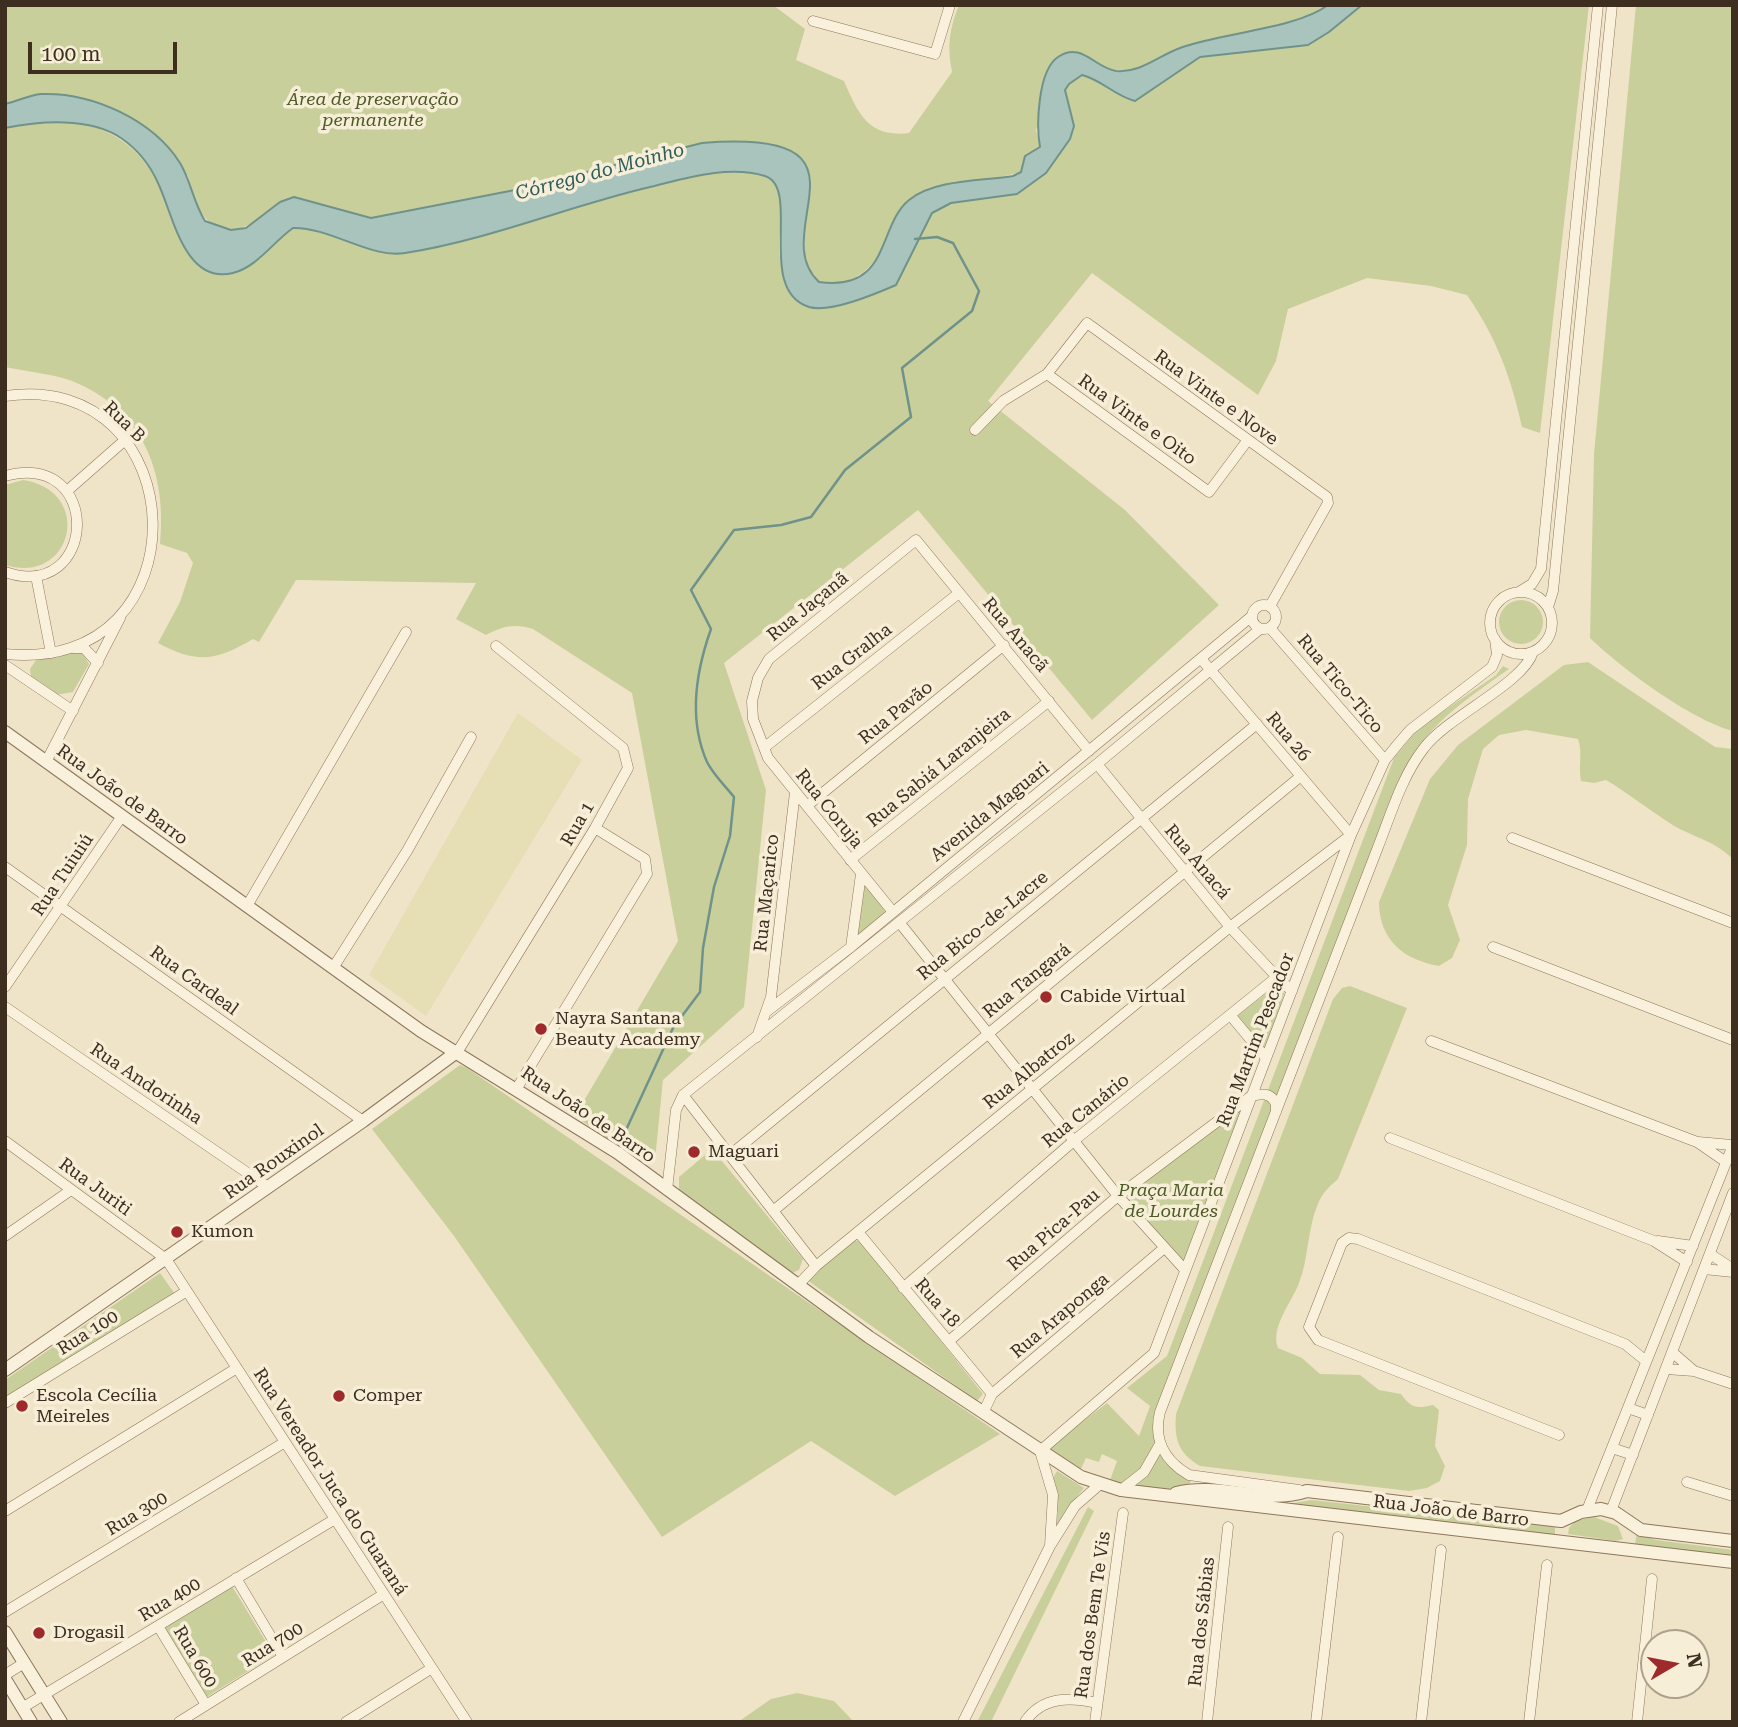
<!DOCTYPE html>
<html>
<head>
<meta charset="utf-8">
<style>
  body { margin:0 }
  #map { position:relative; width:1738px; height:1727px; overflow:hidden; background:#f0e4c8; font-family:"Roboto Serif",serif }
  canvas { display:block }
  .frame { position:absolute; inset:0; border:7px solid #3d2e20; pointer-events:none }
  .north { position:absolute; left:1640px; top:1629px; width:70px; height:70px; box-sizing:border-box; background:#f7eed8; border:2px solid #ada18e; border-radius:50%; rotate:80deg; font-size:19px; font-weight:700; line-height:28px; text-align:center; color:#3d2e20 }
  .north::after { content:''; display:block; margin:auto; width:24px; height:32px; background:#9e2a2b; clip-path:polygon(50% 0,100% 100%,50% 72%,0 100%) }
  .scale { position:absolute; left:28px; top:42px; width:149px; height:32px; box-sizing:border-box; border:4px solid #3d2e20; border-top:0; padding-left:9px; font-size:21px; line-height:24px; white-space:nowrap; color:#3d2e20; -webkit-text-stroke:5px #f7eed8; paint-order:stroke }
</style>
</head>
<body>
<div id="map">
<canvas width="1738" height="1727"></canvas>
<div class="frame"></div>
<div class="north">N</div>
<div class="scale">100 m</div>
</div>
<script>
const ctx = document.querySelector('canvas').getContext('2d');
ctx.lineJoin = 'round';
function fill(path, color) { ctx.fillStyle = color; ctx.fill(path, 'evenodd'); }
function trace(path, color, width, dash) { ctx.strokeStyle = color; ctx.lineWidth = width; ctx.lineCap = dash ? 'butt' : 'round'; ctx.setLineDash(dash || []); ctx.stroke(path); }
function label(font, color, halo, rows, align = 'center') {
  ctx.font = font + ' "Roboto Serif",serif'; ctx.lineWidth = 7; ctx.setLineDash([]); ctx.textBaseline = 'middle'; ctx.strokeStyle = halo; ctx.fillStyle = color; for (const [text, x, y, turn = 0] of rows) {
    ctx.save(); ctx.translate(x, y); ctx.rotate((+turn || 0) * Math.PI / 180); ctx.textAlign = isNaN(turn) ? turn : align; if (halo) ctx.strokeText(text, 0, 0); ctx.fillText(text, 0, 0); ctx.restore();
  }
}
fill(new Path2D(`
  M518 713 582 760 426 1016 369 975Z`), '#e6deb5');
fill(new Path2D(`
  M5 5H773L805 29 796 60 844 81C858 113 868 138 909 133L952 72C947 47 949 29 959 5H1328C1296 29 1214 35 1173 51 1151 59 1147 70 1118 70 1105 70 1091 56 1075 52L1036 130 1040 147 1025 156 1021 172 909 200C884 238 877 290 819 282 794 258 808 215 811 184L702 143 520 189 370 218 279 202C236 246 200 238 188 176L87 100 41 94 5 104Z
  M1362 5H1589L1540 433 1522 427C1511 377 1496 337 1467 295L1431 286 1367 278 1288 309 1276 361 1258 395 1092 273 988 401 1125 510 1219 605 1092 720 918 510 724 663 766 790 744 1007 663 1080 655 1160H637L575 1116 678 941 632 693 533 629C515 623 502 626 486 635L456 619 476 583 296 580 259 642 253 639C216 661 197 664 158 643L180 602 193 563 187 553 160 544C167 476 145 414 79 384 58 374 28 372 5 367V128C68 116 121 119 156 179 165 194 166 214 176 229 185 244 198 257 209 271 256 276 259 252 293 228 326 227 352 248 384 252 418 257 456 241 488 232 541 217 593 201 646 188 674 181 747 160 770 179 788 194 779 226 779 245 779 262 784 276 790 291L896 285 932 213 951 203 1017 194 1074 126 1065 90 1069 84 1082 75C1102 80 1115 96 1135 101L1200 57 1329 32Z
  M1636 5H1733V731C1691 720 1621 668 1590 638L1594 454Z
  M23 480C95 491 73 586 5 565V485Z
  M1499 622a22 22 0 1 1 44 0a22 22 0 1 1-44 0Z
  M74 651 82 652 89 664 73 692 56 695 31 677 30 669 36 660Z
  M1588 662 1715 747 1733 749V859C1710 838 1696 839 1671 824 1649 810 1628 793 1606 780L1594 783 1581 781C1578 766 1583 753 1578 739L1526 730 1499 735 1483 749 1468 799 1467 845 1448 905 1460 940 1452 958 1439 966C1404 960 1379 940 1379 902L1430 779 1458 745 1564 665Z
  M1503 666 1509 669C1472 695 1436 719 1411 757L1156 1409C1148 1443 1160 1466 1191 1481L1188 1486 1166 1491 1109 1483 1117 1461 1102 1454 1099 1462 1086 1458 1080 1471 1046 1449 1107 1403 1139 1436 1150 1406 1127 1388 1167 1356 1394 758 1419 728 1496 675Z
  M864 884 886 912 855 941Z
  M1278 984 1285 991 1266 1050 1237 1016Z
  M1350 986 1407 1008 1338 1179C1330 1186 1322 1193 1318 1204 1307 1229 1309 1258 1299 1283 1292 1302 1270 1327 1278 1348L1302 1358 1320 1374 1360 1375 1379 1390 1401 1394C1411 1408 1416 1409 1433 1405L1439 1410 1435 1446 1445 1466 1440 1481 1427 1488 1409 1491 1200 1466C1178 1453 1174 1439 1176 1414L1333 999 1342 988Z
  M460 1065 467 1068 1000 1434 895 1496 811 1441 662 1537 454 1236 372 1129Z
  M1248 1099 1185 1268 1119 1196Z
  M712 1149 803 1259 799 1270 792 1273 679 1194V1177Z
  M854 1240 862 1242 983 1394 977 1401 807 1280Z
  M160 1273 175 1294 5 1398V1380Z
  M1057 1471 1084 1488 1068 1507 1056 1531 1058 1512 1053 1478Z
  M1312 1500 1555 1527V1537L1287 1504Z
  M1088 1507 1094 1511 991 1722H977Z
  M1594 1517 1618 1526 1623 1539 1615 1541 1568 1534 1569 1528 1575 1521Z
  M1637 1533 1656 1540 1733 1550V1561L1634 1549Z
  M232 1586 274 1655 205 1698 163 1629Z
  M797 1693 834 1701 854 1722H738L771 1699Z`), '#c9cf9b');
const water = new Path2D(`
  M1328 5H1362L1329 32 1308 45 1200 57 1135 101C1115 96 1102 80 1082 75L1069 84 1065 90 1074 126 1070 139 1046 173 1017 194 951 203 932 213 896 285C875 294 831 313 809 307 755 290 802 188 765 176 728 165 687 178 650 187 569 206 488 240 405 253 371 259 330 227 293 228 273 242 257 267 233 273 184 285 173 214 158 183 150 165 137 149 121 138 90 117 40 121 5 128V104C17 101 30 95 41 94 92 92 153 120 180 163 191 181 193 202 205 221L231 230 246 228 280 202 294 197 371 218 520 189 702 143C889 128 764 231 819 282 891 292 877 226 909 200 935 179 983 181 1013 176L1021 172 1025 156 1040 147C1036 125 1038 70 1058 57 1081 41 1095 68 1116 71 1141 73 1158 56 1180 48 1220 33 1296 29 1328 5Z`);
fill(water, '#a9c4bc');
trace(water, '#6f938a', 2);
trace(new Path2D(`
  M626 1130 673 1028 700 992 703 948 714 887 730 836 734 797C725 786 713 774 707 762 688 719 696 671 711 629L691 590 734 530 781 525 811 517 845 470 911 417 902 368 972 311 979 291 953 243 937 237 915 239`), '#6f938a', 2.5);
const minor = new Path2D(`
  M813 21 935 54 950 5
  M1047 374 1209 492 1247 441
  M5 396C196 368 208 675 5 654
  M975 430 1003 401 1047 374 1087 323 1327 497 1328 503 1270 606
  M5 476C104 449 98 604 5 572
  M67 491 125 440
  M36 576 51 653
  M1519 592 1532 584 1541 569 1598 5
  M1490 623a31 31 0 1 1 62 0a31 31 0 1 1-62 0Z
  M1252 617a12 12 0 1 1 24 0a12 12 0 1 1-24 0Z
  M1548 607 1553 591 1612 5
  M1270 628 1385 760
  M73 648H84L98 663
  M5 665 73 711
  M765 747 959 593
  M46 762 120 618
  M1097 764 1230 927 1277 977
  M808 805 1004 645
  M1512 838 1733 923
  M850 860 1049 701
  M5 867 363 1121
  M247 906 406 632
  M893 912 768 758 753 719 752 701 758 678 769 659 916 540 1089 751
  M899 922 1118 1196 1185 1270
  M851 947 861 874
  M1493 947 1733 1040
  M333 968 407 851 471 737
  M5 987 122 816
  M5 1007 268 1187
  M766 1012 851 947 1252 616
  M1231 1016 1266 1058
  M757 1037 771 997 795 792
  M1431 1041 1697 1142 1726 1162
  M458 1051 595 828 628 768 623 748 496 646
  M517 1088 647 874 645 859 595 828
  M683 1095 816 1266
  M1390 1138 1654 1241 1687 1262
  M5 1141 166 1259 467 1722
  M1698 1142 1732 1145
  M730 1155 1257 724
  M667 1190 676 1110 683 1095 1097 764 1260 629
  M773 1211 1301 776
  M858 1232 992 1394
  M5 1236 71 1190
  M1658 1241 1693 1246
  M1710 1254 1733 1269
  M1704 1269 1733 1272
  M799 1284 816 1266 1230 927 1351 835 1202 660
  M903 1288 1076 1139 1277 977 1292 991
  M949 1341 1118 1196 1250 1097C1261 1093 1271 1092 1276 1104V1112
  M1672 1352 1694 1371
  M1666 1369 1694 1371 1733 1384
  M5 1403 187 1291
  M1628 1408 1648 1415
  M984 1411 992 1394 1163 1249
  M1559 1435 1318 1340 1309 1327 1342 1243 1349 1238 1358 1239 1625 1344 1646 1361
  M1612 1448 1633 1455
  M1687 1482 1733 1496
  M1121 1490 1144 1472 1160 1444
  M1299 1490 1189 1475C1165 1461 1153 1440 1160 1412L1378 847C1391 814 1402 776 1424 748 1448 716 1523 684 1533 652
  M1587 1510 1733 1145
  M5 1511 237 1368
  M1611 1511 1733 1193
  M1050 1546 1053 1495 1040 1451 1154 1353 1351 835 1385 760 1398 744 1410 730 1492 667 1497 655 1495 639
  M236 1578 283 1657
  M5 1612 285 1442
  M158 1626 206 1705
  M5 1675 24 1663
  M22 1708 335 1519
  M179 1722 384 1594
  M346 1722 432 1668
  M963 1722 1050 1546 1075 1506 1099 1485
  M1025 1722C1042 1696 1071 1697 1097 1703
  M1095 1722 1123 1513
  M1207 1722 1228 1527
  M1316 1722 1338 1537
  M1421 1722 1441 1550
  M1529 1722 1547 1565
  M1637 1722 1652 1579`);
const tertiary = new Path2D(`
  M5 732 421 1031 618 1153 869 1337 1081 1477 1121 1490 1733 1562
  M5 1370 363 1121 458 1051
  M1176 1493C1220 1482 1264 1505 1307 1491L1561 1521 1581 1512 1601 1509 1616 1513 1641 1530 1733 1541
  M5 1632 61 1722
  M5 1679 31 1722`);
trace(minor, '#8d765c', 11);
trace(tertiary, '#8d765c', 14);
trace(minor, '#faf1dc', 10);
trace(tertiary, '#faf1dc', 12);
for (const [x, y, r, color] of [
  [1046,997,7,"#9e2a2b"],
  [541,1029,7,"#9e2a2b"],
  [694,1152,7,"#9e2a2b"],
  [177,1232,7,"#9e2a2b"],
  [339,1396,7,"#9e2a2b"],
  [22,1406,7,"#9e2a2b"],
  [39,1633,7,"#9e2a2b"]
]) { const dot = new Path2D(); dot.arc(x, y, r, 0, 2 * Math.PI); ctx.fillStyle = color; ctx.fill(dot); trace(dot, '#f7eed8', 2.5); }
label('italic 18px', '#4d5a26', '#f7eed8', [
  ["Área de preservação",373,100],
  ["permanente",373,121],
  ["Praça Maria",1171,1191],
  ["de Lourdes",1171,1212]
]);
label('18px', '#3d2e20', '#f7eed8', [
  ["Rua Vinte e Nove",1216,398,36],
  ["Rua Vinte e Oito",1137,420,36],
  ["Rua B",124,422,44],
  ["Rua Jaçanã",808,607,-39],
  ["Rua Anacã",1015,635,50],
  ["Rua Gralha",852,657,-38],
  ["Rua Tico-Tico",1340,684,50],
  ["Rua Pavão",896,713,-39],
  ["Rua 26",1288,737,50],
  ["Rua Sabiá Laranjeira",939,768,-39],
  ["Rua João de Barro",122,795,36],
  ["Rua Coruja",829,809,51],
  ["Avenida Maguari",990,812,-39],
  ["Rua 1",578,824,-60],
  ["Rua Anacá",1197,862,50],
  ["Rua Tuiuiú",63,875,-56],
  ["Rua Maçarico",767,893,-84],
  ["Rua Bico-de-Lacre",983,926,-39],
  ["Rua Cardeal",194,981,36],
  ["Rua Tangará",1027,981,-39],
  ["Rua Martim Pescador",1256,1040,-69],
  ["Rua Albatroz",1029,1071,-39],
  ["Rua Andorinha",146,1084,34],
  ["Rua Canário",1086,1111,-39],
  ["Rua João de Barro",588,1115,34],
  ["Rua Rouxinol",274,1162,-35],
  ["Rua Juriti",95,1187,36],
  ["Rua Pica-Pau",1054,1230,-41],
  ["Rua 18",937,1303,49],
  ["Rua Araponga",1060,1316,-40],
  ["Rua 100",88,1333,-32],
  ["Rua Vereador Juca do Guaraná",330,1482,57],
  ["Rua João de Barro",1451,1511,7],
  ["Rua 300",137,1514,-31],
  ["Rua 400",170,1600,-31],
  ["Rua dos Bem Te Vis",1093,1615,-82],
  ["Rua dos Sábias",1202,1622,-84],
  ["Rua 700",273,1645,-32],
  ["Rua 600",195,1657,59]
]);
label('18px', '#3d2e20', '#f7eed8', [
  ["Cabide Virtual",1060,997],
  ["Nayra Santana",555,1019],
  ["Beauty Academy",555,1040],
  ["Maguari",708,1152],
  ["Kumon",191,1232],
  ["Escola Cecília",36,1396],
  ["Meireles",36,1417],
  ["Comper",353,1396],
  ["Drogasil",53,1633]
], 'left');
label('italic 19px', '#2f5d5a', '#f7eed8', [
  ["Córrego do Moinho",600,172,-15]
]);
</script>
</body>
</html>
